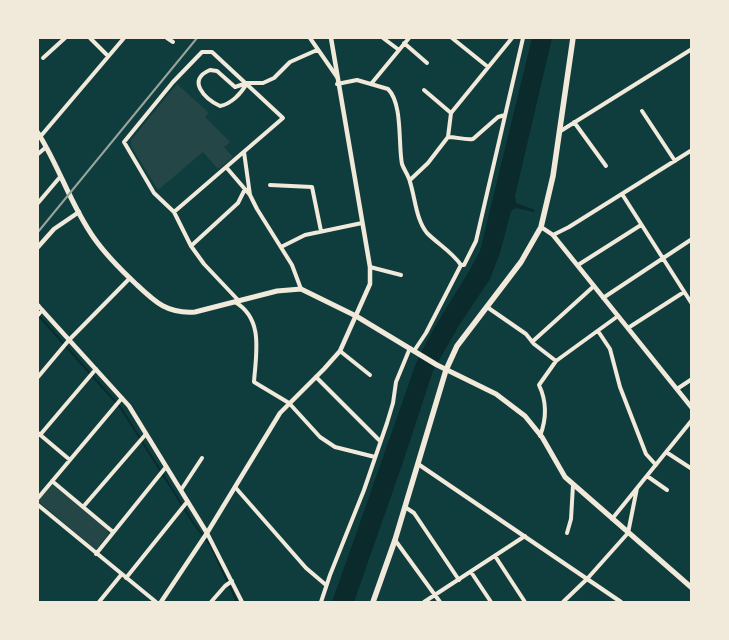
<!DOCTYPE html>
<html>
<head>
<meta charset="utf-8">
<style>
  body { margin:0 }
  #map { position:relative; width:729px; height:640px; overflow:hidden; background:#0f3d3e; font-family:"Fira Sans Condensed",sans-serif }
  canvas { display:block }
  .frame { position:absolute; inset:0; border:39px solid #f1e9da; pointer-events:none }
</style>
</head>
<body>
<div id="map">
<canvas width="729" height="640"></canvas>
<div class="frame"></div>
</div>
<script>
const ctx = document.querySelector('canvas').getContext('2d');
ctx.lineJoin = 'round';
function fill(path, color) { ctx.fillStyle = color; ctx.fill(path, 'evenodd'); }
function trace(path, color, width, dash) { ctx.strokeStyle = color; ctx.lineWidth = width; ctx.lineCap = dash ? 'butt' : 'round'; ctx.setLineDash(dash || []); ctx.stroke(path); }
fill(new Path2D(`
  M177 84 209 113 205 117 230 142 224 147 233 157 218 169 203 152 158 190 131 146V140Z
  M52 484 107 529 108 534 96 550 38 501Z`), '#244646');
fill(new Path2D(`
  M532 38H552L515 196 516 203 535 210 534 212 516 208 511 211 500 253 490 279 458 327 433 371 402 465 354 602H332L415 366C432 325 460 290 480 251Z`), '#0a2a2b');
trace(new Path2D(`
  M39 316 121 408 194 524 211 546 237 602`), '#0a2a2b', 2);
trace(new Path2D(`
  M90 38 108 56
  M167 38 173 42
  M310 38 337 77
  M383 38 399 50
  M452 38 488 67
  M404 43 427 63
  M202 52H212L283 118 174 212 154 193 124 142 173 82Z
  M43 58 65 38
  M247 83C241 94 231 104 220 106 205 99 186 80 210 70L217 71 235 87 247 83H263L274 78 290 62 317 50
  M337 84 357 80 388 89C403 104 398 144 402 164 404 170 409 176 410 182 415 197 416 220 427 233 438 244 452 252 461 265
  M371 84 409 38
  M424 90 451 113
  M642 111 675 161
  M574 122 606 166
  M559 132 692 49
  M40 137 124 38
  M448 137 451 113 512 38
  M244 152 250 195
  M38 154 45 148
  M226 167 250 195 257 209 292 265 301 289
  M410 180 428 163 448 137C457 137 464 140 473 139L498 117 505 115
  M270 185 312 187 321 231
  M622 194 692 304
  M38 203 60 177
  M174 212 191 246 204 264 239 301
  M553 235 569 227 692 150
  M191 246 238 203 245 189
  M281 247 305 235 362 223
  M578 265 641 225
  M370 267 401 275
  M603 298 692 239
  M235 302C264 319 256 353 254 382L289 403 320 437 335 447 375 457
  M38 305 42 310 38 315
  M487 307 526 334 534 344 556 361
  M628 328 684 292
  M598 331 610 349 620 387 646 454 656 465
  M532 342 594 286
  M340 351 370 375
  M414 351 426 333 461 265H464L476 241 523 38
  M38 377 69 340 130 278
  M316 377 380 441
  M677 389 692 379
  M38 433 70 460
  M40 435 96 369
  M540 436C547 418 547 402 539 385L556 361 618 316
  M666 452 692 469
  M647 476 667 490
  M52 481 113 532
  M235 487 306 568 326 585
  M181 490 202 458
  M38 498 122 398
  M38 505 156 602
  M83 507 146 434
  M405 507 414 513 459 580
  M612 519 692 420
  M207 533 242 602
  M567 533 571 519 573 485
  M395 540 440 602
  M96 554 166 467
  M495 556 525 602
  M471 572 491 602
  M126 578 187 502
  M99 602 121 575
  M211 602 225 586 232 581
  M321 602 330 575 364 490 387 423 393 403 396 382 410 348
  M424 602 525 536
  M563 602 587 579 628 533 637 488`), '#f1e9da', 4);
trace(new Path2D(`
  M541 227 553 235 692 408
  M38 247 54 229 79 212
  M42 310 129 406 207 533
  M418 464 621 602
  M161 602 207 533 280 413 324 369 340 351 370 284V267L331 38`), '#f1e9da', 4.5);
trace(new Path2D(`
  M38 133C59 166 71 206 94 238 106 255 121 270 136 284 155 302 167 314 195 312L277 291 301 289 356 316 437 365 496 394 525 416 542 437 565 477 692 588`), '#f1e9da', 5);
trace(new Path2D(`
  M373 602 395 540 446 370 457 346 521 262 541 227 553 176 573 38`), '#f1e9da', 5.5);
trace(new Path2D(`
  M38 232 197 38`), '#97a49c', 2);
</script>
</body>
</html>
